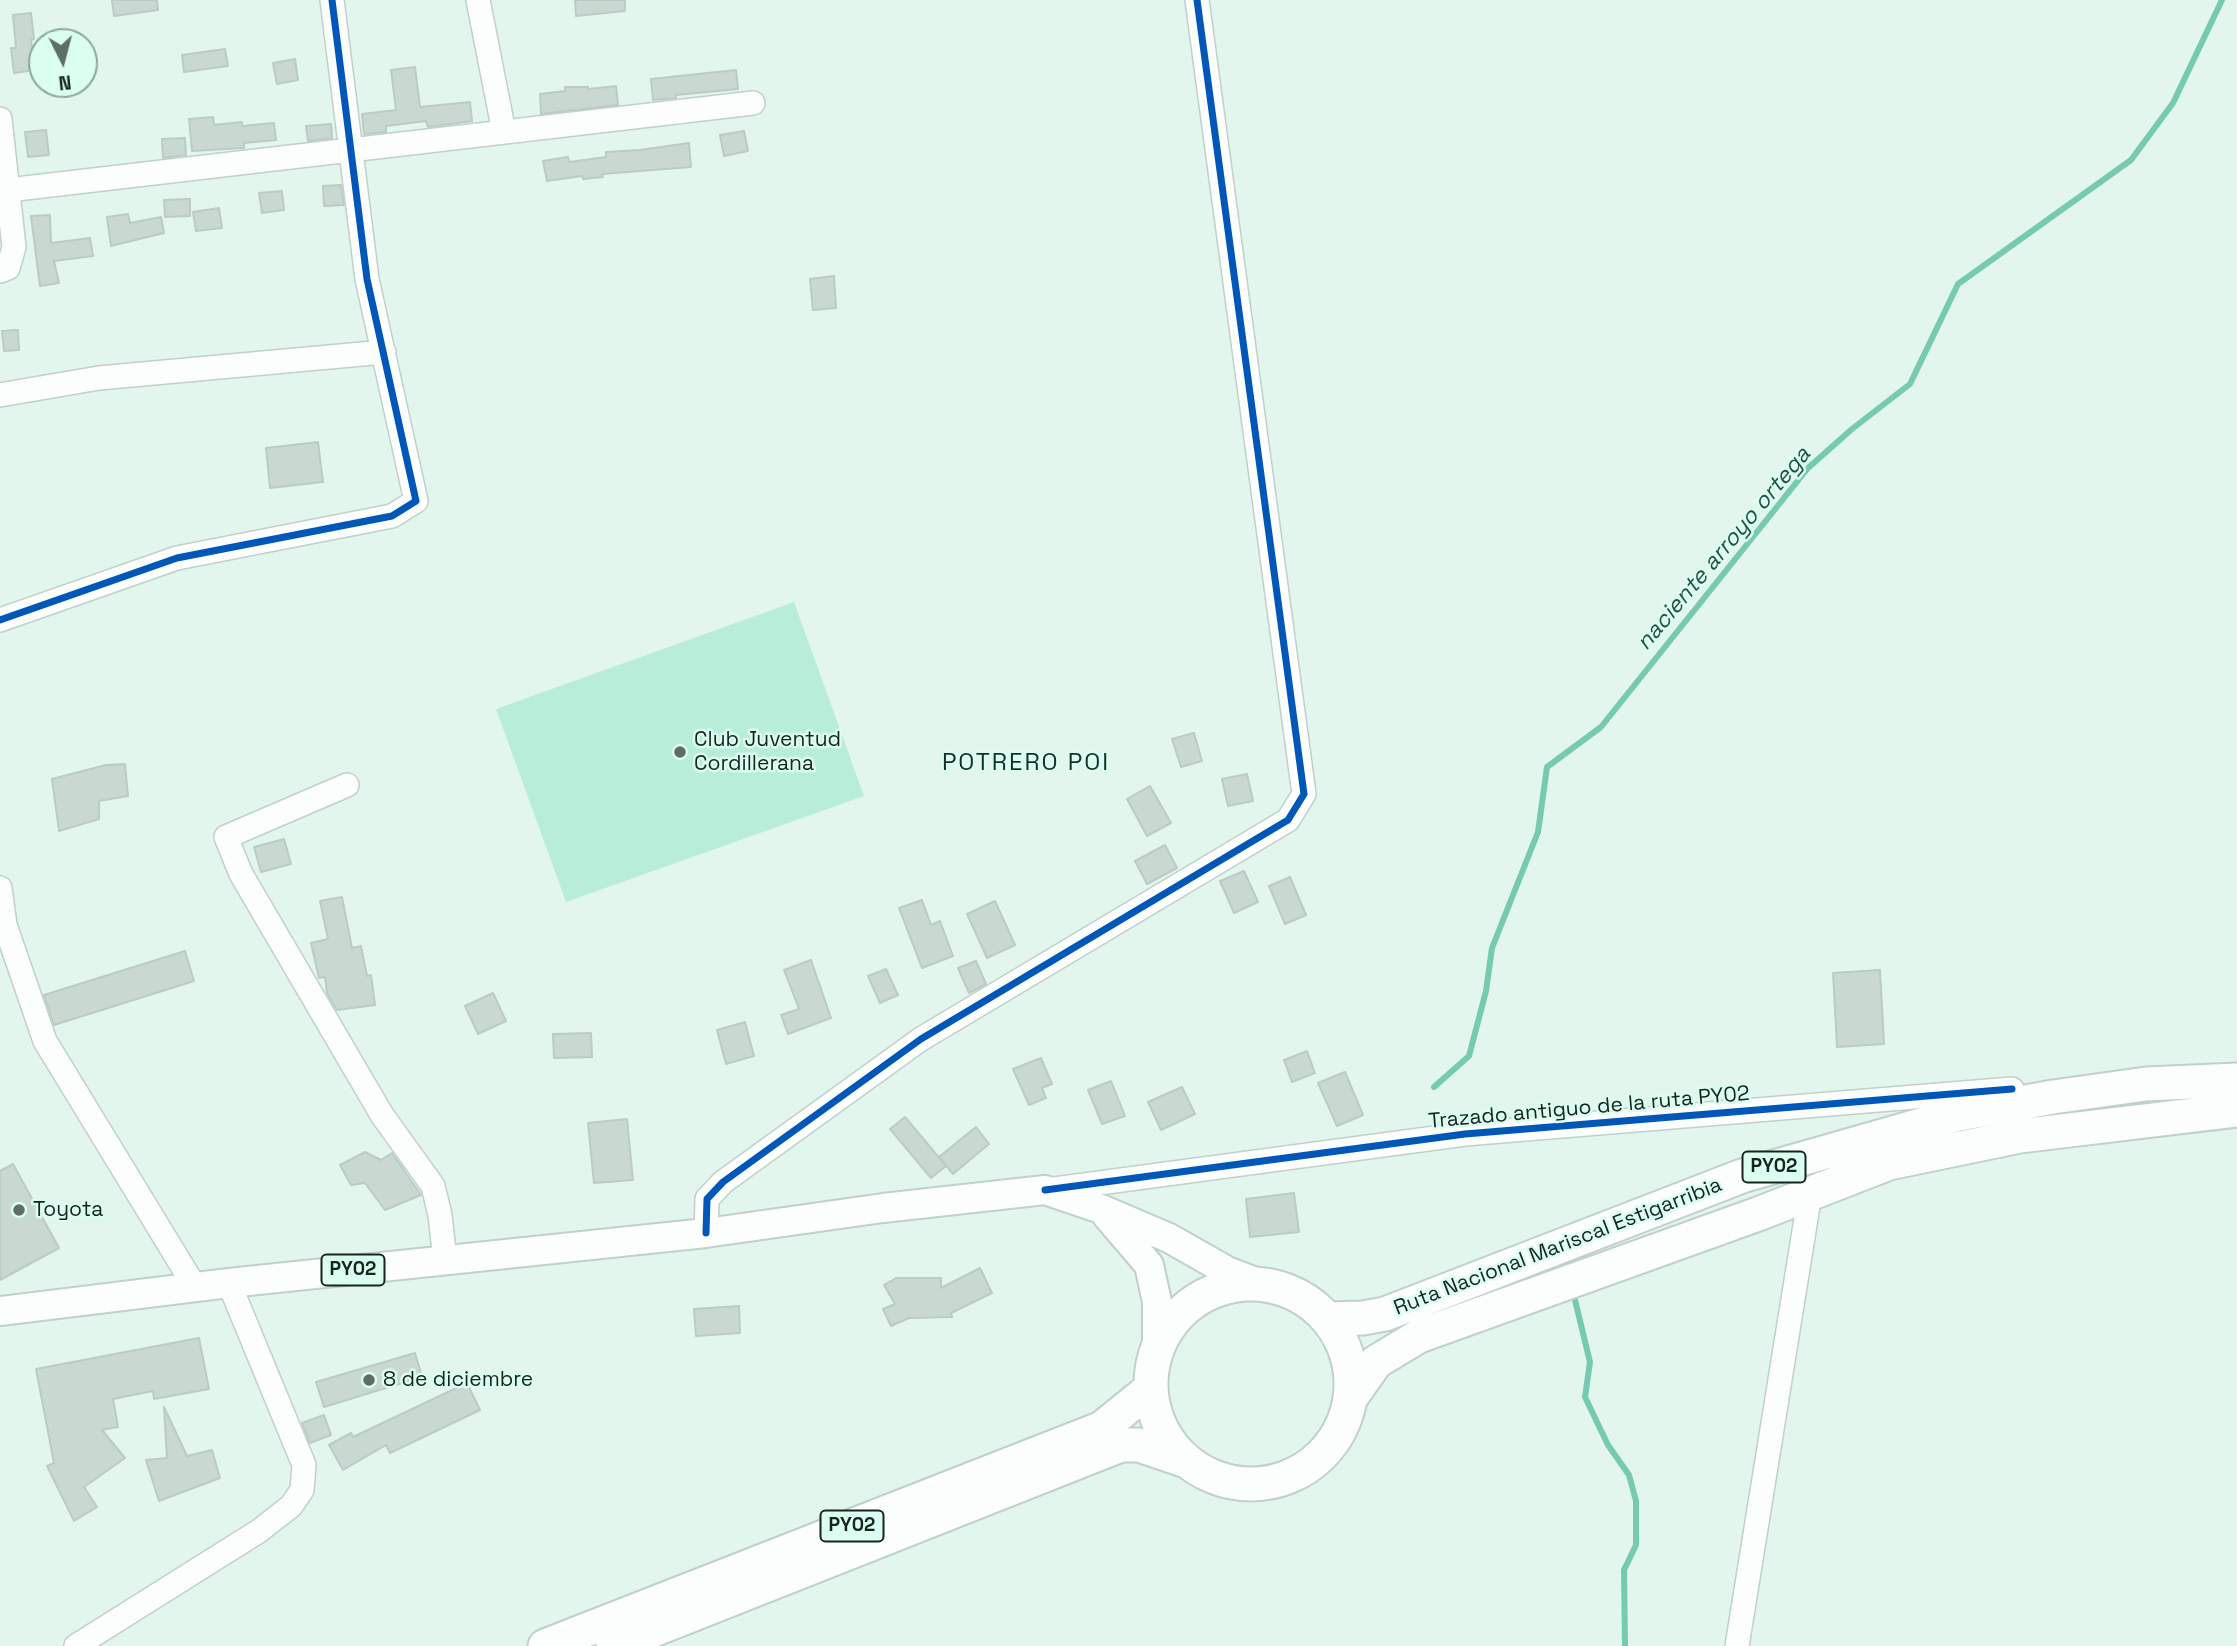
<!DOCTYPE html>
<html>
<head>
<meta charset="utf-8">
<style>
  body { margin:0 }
  #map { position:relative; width:2237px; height:1646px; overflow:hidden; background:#e2f6ee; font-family:"Space Grotesk",sans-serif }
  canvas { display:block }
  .north { position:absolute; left:28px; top:28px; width:70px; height:70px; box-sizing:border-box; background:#dafef0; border:2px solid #8ca79c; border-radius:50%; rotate:174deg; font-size:19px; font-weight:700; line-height:28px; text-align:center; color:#17241f }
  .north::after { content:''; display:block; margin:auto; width:24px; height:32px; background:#5e6e67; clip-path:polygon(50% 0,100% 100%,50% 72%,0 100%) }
</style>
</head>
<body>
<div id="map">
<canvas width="2237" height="1646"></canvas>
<div class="north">N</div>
</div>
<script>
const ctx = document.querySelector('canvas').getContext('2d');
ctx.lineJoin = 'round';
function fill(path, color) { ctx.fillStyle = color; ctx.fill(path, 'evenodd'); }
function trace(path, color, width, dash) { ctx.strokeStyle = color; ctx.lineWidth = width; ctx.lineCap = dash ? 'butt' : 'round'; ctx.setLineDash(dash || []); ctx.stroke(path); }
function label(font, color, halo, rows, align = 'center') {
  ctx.font = font + ' "Space Grotesk",sans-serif'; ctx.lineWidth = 5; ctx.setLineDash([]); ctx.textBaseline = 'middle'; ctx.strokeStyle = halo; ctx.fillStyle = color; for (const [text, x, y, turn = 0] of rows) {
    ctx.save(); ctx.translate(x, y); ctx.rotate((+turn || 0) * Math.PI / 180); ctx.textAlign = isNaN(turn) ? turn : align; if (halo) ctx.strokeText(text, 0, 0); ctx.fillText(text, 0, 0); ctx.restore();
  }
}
fill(new Path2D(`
  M794 602 864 796 566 902 496 709Z`), '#b8edda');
trace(new Path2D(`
  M1434 1087 1469 1056 1486 991 1492 948 1538 832 1547 767 1601 727 1808 468 1852 429 1910 384 1958 284 2131 160 2173 103 2222 0
  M1574 1296 1590 1362 1585 1397 1608 1445 1629 1475 1636 1501V1545L1624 1570 1625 1646`), '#76cab0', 6);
const building = new Path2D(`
  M112 0H157L158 10 114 16Z
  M575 0H625V11L576 16Z
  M31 13 34 39 31 40 35 70 14 73 11 48H16L13 15Z
  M225 49 228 66 184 72 182 55Z
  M295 59 298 80 277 84 273 63Z
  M415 67 420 107 470 102 472 121 428 127 426 121 386 126V132L364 134 362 114 396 110 391 70Z
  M736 70 738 89 676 95V98L653 100 651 79Z
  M616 86 618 105 541 114 540 94 565 91V87H588V89Z
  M213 117 214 125 242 122V126L274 123 276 140 244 143V148L192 151 189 119Z
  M331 124 332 138 308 141 306 126Z
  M46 130 49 155 28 157 25 132Z
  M744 131 748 151 724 156 720 135Z
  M185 138 186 155 163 158 162 139Z
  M689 143 691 167 602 174 603 177 583 179 582 176 547 181 543 161 568 157 569 162 606 157V152L640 150Z
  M341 185 344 205 324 206 323 186Z
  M282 191 284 210 262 213 259 193Z
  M190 199V216L165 217 164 200Z
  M219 208 222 228 196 231 193 212Z
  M128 214 130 223 161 217 164 233 111 246 107 217Z
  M50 215 51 243 90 238 93 256 54 261 59 283 40 286 31 216Z
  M834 276 836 308 813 310 810 279Z
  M18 330 19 350 4 351 2 331Z
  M318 442 323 482 270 488 266 448Z
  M1194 733 1202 761 1181 767 1172 739Z
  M125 764 128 796 99 801V819L59 831 52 779 106 765Z
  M1247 774 1253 801 1228 806 1222 779Z
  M1150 786 1171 823 1147 836 1127 799Z
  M284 839 291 864 261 872 254 847Z
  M1165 845 1177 868 1147 884 1135 861Z
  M1244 871 1258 902 1234 913 1220 881Z
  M1290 877 1306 915 1285 924 1269 886Z
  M342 897 352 948 361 946 367 976 371 975 375 1005 337 1010 327 993 325 977 319 978 311 943 328 939 320 901Z
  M922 900 931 925 940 921 953 956 922 968 899 908Z
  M995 901 1015 945 987 958 967 914Z
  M185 951 194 981 54 1025 44 995Z
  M811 960 831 1018 788 1034 781 1015 799 1009 784 970Z
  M976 961 986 984 969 993 958 968Z
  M886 969 898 995 880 1003 868 976Z
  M1880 970 1884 1044 1837 1047 1833 973Z
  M493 993 506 1021 478 1034 465 1006Z
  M745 1022 754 1056 726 1064 717 1030Z
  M591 1033 592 1057 554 1058 553 1034Z
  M1307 1051 1315 1073 1292 1082 1284 1060Z
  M1041 1058 1052 1084 1042 1088 1046 1098 1029 1105 1013 1069Z
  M1345 1072 1363 1115 1337 1126 1318 1083Z
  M1111 1081 1125 1116 1102 1124 1088 1090Z
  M1182 1087 1195 1114 1161 1130 1148 1102Z
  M905 1117 946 1166 931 1178 890 1129Z
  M627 1119 633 1180 594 1183 588 1123Z
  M976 1127 989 1144 953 1174 939 1157Z
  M365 1152 381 1160 392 1153 421 1195 385 1210 365 1183 351 1185 340 1165Z
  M13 1164 59 1248 0 1280V1171Z
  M1294 1193 1299 1232 1250 1237 1246 1199Z
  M980 1268 992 1293 951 1313 952 1317 909 1318 891 1326 883 1309 895 1304 884 1285 896 1278H941V1288Z
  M739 1306 740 1333 696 1336 694 1309Z
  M199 1338 209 1389 154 1399 153 1391 113 1399 118 1427 102 1430 125 1458 84 1487 97 1507 74 1521 47 1466 54 1463 36 1369Z
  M415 1353 422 1377 324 1407 316 1382Z
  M467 1383 480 1410 390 1453 386 1445 343 1470 329 1445 351 1433 353 1437Z
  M164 1407 187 1456 212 1450 220 1478 159 1501 146 1460 167 1458Z
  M324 1415 331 1435 310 1443 302 1423Z`);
fill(building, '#c9d9d2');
trace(building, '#bbcbc5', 2);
const minor = new Path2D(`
  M478 0 504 132
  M0 119 14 247 8 268 0 271
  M8 190 753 103
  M0 395 99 378 384 352
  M0 620 177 558 392 516 416 501 367 279 332 0
  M347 785 226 837 241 874 382 1115 433 1186 440 1215 445 1260
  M0 888 5 925 45 1041 195 1287
  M1047 1190 1465 1134 2012 1089
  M706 1233 707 1199 723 1182 921 1039 1288 820 1304 794 1197 0
  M76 1646 259 1531 291 1506 302 1490 304 1465 229 1283
  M1737 1646 1810 1194`);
const major = new Path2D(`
  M1107 1216 1149 1265 1157 1302V1345
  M0 1311 229 1283 706 1233 883 1208 1045 1190 1101 1209 1169 1238 1227 1271 1256 1282`);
const highway = new Path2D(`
  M1151 1384a100 100 0 1 1 200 0a100 100 0 1 1-200 0Z
  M1329 1319 1363 1318 1385 1314 1742 1176 1959 1114 2053 1097 2146 1084 2237 1080
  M1352 1396 1376 1362 1419 1336 1758 1214 1889 1163 2020 1136 2237 1110
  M545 1646 1102 1428 1149 1390
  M613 1646 1121 1445H1139L1183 1460`);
trace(minor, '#c0d0ca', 26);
trace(major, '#c0d0ca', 32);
trace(highway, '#c0d0ca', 37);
trace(minor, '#fbfefc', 23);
trace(major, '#fbfefc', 28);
trace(highway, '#fbfefc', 33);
trace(new Path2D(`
  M0 620 177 558 392 516 416 501 367 279 332 0
  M1045 1190 1465 1134 2012 1089
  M706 1233 707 1199 723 1182 921 1039 1288 820 1304 794 1197 0`), '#0057b8', 7);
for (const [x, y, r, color] of [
  [680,752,7,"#5e6e67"],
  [19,1210,7,"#5e6e67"],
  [369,1380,7,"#5e6e67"]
]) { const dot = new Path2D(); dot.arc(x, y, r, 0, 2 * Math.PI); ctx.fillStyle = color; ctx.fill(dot); trace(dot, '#dafef0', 2.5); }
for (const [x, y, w] of [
  [1774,1167,63],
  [353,1270,63],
  [852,1526,63]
]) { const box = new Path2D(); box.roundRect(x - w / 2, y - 15.5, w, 31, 5); ctx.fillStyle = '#dafef0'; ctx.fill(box); trace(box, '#17241f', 2); }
label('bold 19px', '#17241f', null, [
  ["PY02",1774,1167],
  ["PY02",353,1270],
  ["PY02",852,1526]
]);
label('21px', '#17241f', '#dafef0', [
  ["Club Juventud",694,740],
  ["Cordillerana",694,764],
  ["Toyota",33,1210],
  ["8 de diciembre",383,1380]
], 'left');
label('21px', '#17241f', '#dafef0', [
  ["Trazado antiguo de la ruta PY02",1589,1108,-5],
  ["Ruta Nacional Mariscal Estigarribia",1558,1247,-21]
]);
label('italic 23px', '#245244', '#dafef0', [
  ["naciente arroyo ortega",1724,549,-50]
]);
ctx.letterSpacing = '2px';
label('24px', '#123128', '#dafef0', [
  ["POTRERO POI",1026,763]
]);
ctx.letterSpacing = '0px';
</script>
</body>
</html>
